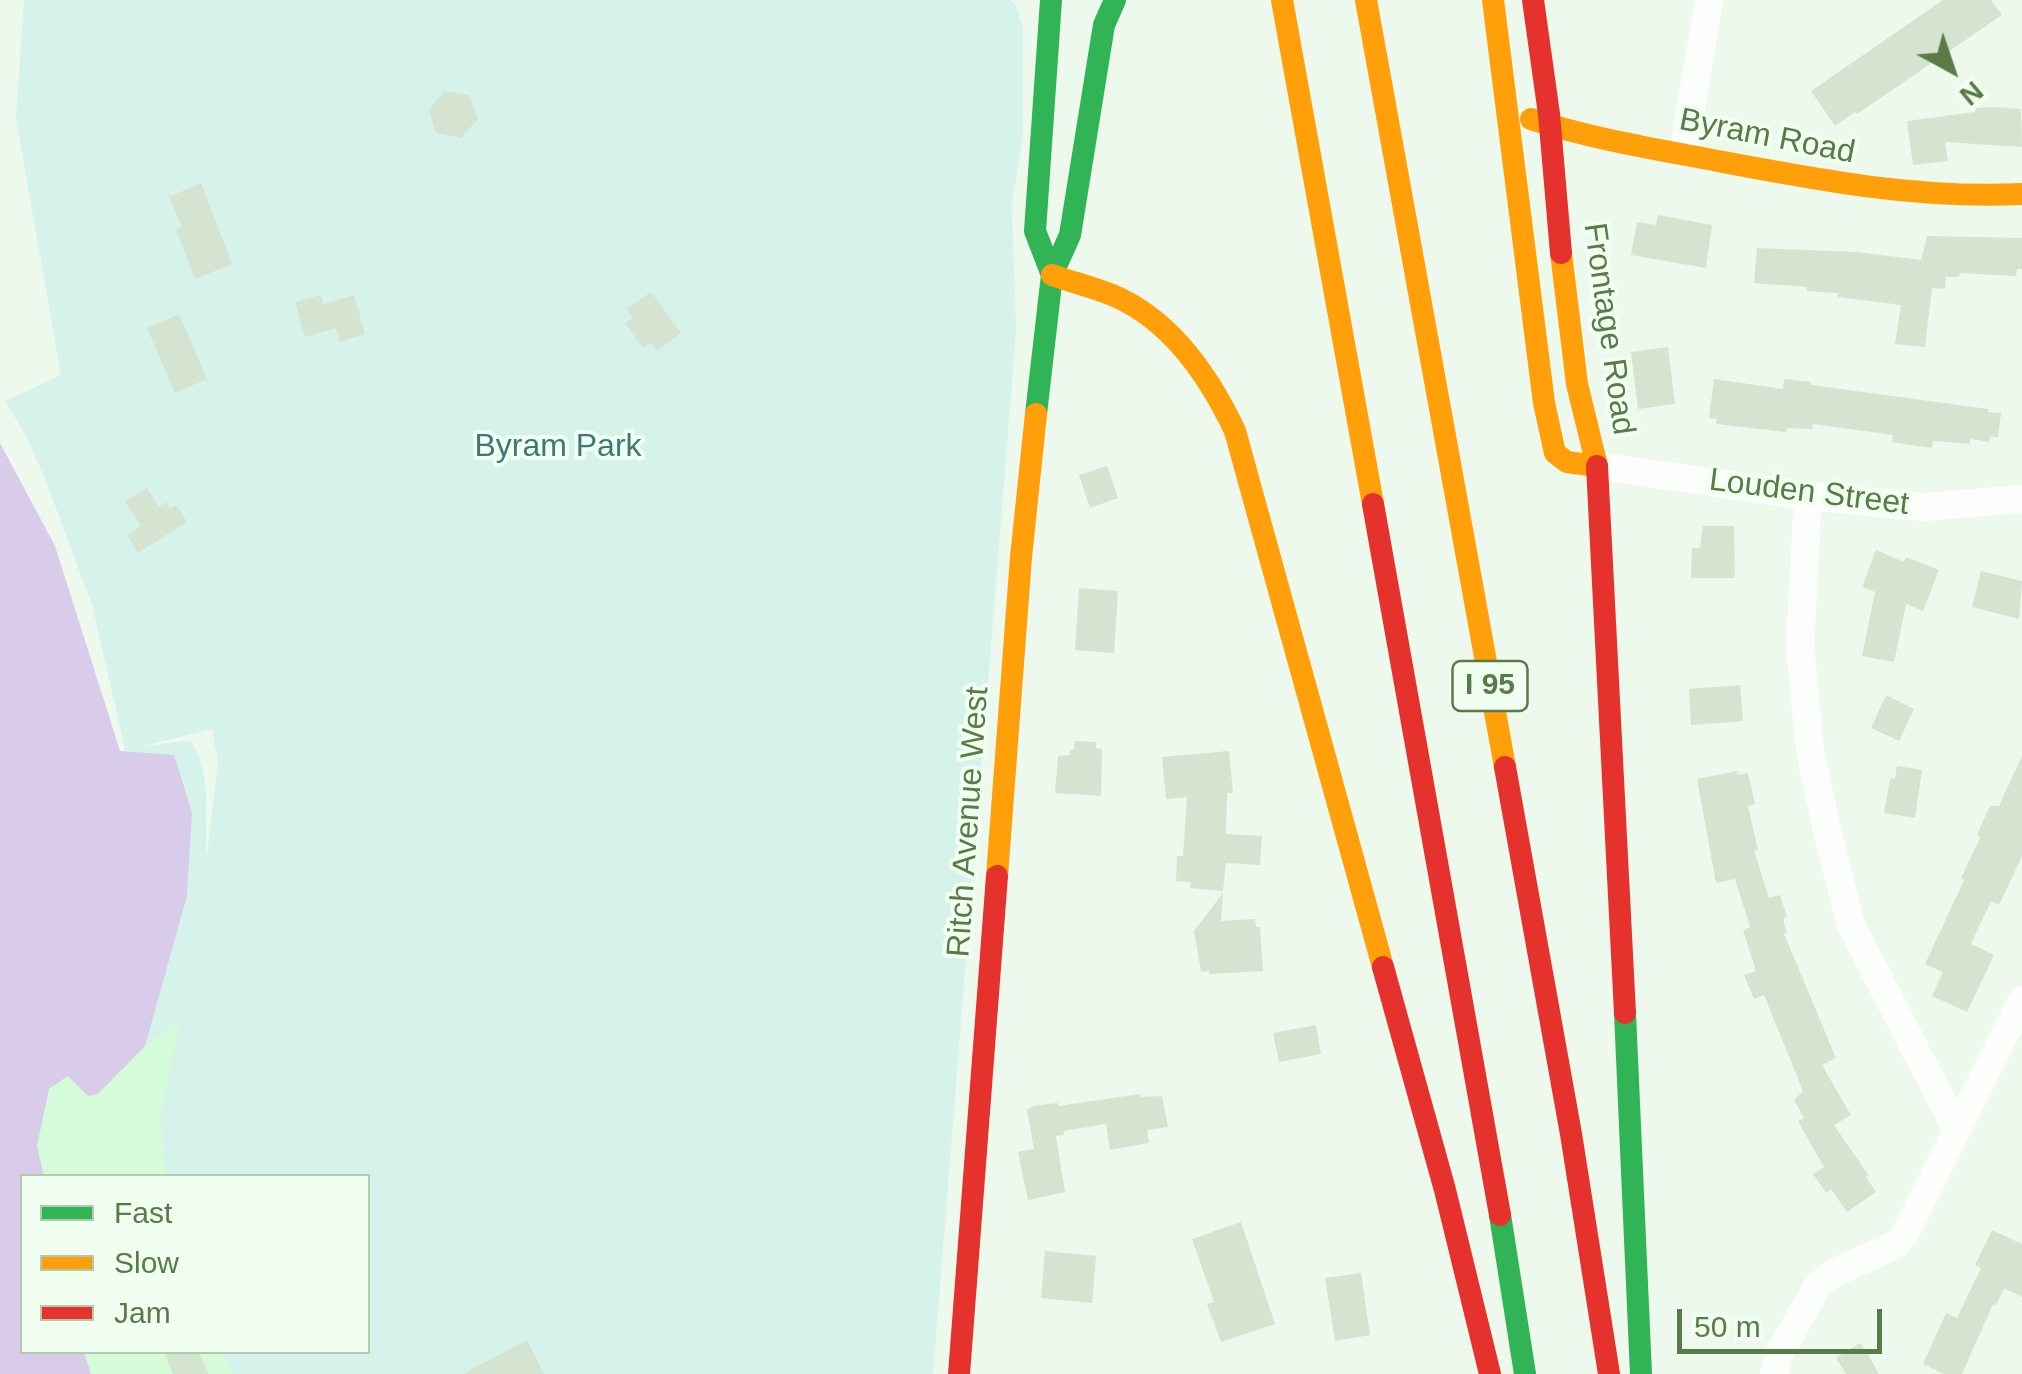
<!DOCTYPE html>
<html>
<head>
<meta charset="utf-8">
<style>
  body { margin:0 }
  #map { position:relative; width:2022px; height:1374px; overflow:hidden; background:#edf9ec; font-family:Arial,sans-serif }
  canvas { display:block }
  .legend { position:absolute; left:20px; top:1174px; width:350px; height:180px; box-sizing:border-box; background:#f0ffef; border:2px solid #b3caac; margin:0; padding:12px 18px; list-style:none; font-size:30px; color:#587b48 }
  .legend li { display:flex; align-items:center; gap:20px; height:50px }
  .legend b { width:50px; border:2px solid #b3caac }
  .north { position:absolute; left:1902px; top:20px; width:100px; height:100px; -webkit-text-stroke:8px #f0ffef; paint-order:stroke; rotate:140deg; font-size:28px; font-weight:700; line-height:40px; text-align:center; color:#587b48 }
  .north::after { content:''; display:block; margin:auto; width:35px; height:45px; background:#587b48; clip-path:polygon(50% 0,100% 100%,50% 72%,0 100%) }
  .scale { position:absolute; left:1677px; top:1309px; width:205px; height:45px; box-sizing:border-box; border:5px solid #587b48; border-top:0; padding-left:12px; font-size:30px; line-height:35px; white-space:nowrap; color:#587b48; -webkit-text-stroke:8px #f0ffef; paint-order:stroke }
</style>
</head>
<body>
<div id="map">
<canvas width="2022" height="1374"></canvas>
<ul class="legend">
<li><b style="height:12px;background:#30b455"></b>Fast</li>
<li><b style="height:12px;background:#ff9f0a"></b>Slow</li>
<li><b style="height:12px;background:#e5322d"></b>Jam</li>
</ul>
<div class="north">N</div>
<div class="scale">50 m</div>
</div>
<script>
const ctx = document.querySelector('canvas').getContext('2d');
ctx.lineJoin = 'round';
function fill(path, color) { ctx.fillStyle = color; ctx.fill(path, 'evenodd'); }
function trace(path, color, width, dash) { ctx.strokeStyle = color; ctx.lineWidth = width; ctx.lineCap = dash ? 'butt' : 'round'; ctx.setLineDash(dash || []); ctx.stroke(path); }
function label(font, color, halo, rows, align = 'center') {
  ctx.font = font + ' Arial,sans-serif'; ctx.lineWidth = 8; ctx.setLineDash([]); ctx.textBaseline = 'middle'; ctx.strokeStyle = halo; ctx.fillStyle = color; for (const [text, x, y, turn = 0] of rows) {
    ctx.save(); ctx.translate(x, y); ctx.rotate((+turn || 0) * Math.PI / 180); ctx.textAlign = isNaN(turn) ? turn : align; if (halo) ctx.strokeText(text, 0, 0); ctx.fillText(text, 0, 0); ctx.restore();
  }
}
fill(new Path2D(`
  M24 0H1010L1016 5 1023 29V134L1012 204 1016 332 933 1374H91L84 1352H368V1176H44L160 832 125 750 93 608 46 481 26 436 5 401 61 375 16 118ZM212 729 218 763 207 856C203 817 214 774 190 740L140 747Z`), '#d6f3eb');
fill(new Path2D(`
  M180 1019 160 1118 166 1176H22L0 1115 20 1067 114 1077 145 1046Z
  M31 1352H222L233 1374H35Z`), '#d4fcd8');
fill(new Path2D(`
  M0 443 55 546 120 751 174 755 192 812 187 896 145 1046 98 1094 88 1096 68 1076 49 1089 37 1146 44 1176H22V1352H84L91 1374H0Z`), '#d9cceb');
fill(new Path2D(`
  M1943 0H1991L2002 15 1857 114 1855 112 1835 126 1811 91Z
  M444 91 469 95 478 119 461 138 436 133 429 110Z
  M1995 107 2021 109 2022 147 1945 142 1948 161 1913 165 1907 121 1975 112 1976 108Z
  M201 183 232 264 195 279 176 230 182 227 169 197Z
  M1658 215 1712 225 1706 268 1631 255 1637 222 1656 225Z
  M1927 236 2022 238V269H2017L2016 276 1960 273 1959 277H1946L1945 289 1932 288 1925 347 1895 344 1901 305 1838 297V293L1806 291 1807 287 1754 283 1757 248 1857 252 1921 260Z
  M651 292 681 333 657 351 651 343 643 348 625 323 633 318 627 309Z
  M321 295 323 304 354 295 365 334 340 342 336 328 305 337 295 302Z
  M179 314 207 379 175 393 147 328Z
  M1668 347 1675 404 1638 409 1631 352Z
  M1714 379 1783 389 1784 379 1811 382V385L1988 409V412L2001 413 1998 438 1991 436 1989 442 1970 439V444L1933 441 1932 448 1892 442 1893 435 1813 424 1812 429 1787 428 1786 432 1716 424 1717 419 1709 418Z
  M1107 466 1118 498 1090 508 1079 475Z
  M147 488 159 507 166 502 170 509 177 505 187 522 138 553 127 535 141 526 125 501Z
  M1703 526H1734L1735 578H1691L1692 548H1700Z
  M1876 550 1904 562 1906 557 1939 570 1923 611 1906 604 1894 662 1862 656 1875 592 1862 587Z
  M1981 571 2022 581 2019 619 1972 607Z
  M1079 588 1118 591 1114 653 1075 650Z
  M1740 685 1743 721 1691 725 1689 689Z
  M1886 695 1914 709 1899 741 1871 728Z
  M1075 741 1096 742V748L1102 749 1101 796 1055 793 1058 756 1070 755V750H1074Z
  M1229 751 1233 793H1227L1226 834 1262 836 1260 865 1226 863 1223 891 1190 888 1191 882 1176 881 1177 856H1183L1187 797 1166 799 1162 757Z
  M2022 756V856L1999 905 1991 901 1971 944 1994 955 1967 1012 1932 996 1943 972 1925 964 1964 880 1961 878 1980 838 1977 834 1990 806H1999Z
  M1897 766 1922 770 1915 818 1884 813 1890 778 1895 779Z
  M1737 771 1738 775 1748 773 1755 804 1748 806 1758 850 1754 851 1769 898 1780 895 1787 917 1783 919 1787 933 1784 934 1836 1058 1822 1065 1851 1115 1834 1125 1869 1176 1866 1177 1876 1192 1847 1212 1831 1189 1826 1193 1813 1174 1824 1167 1798 1121 1804 1118 1794 1100 1803 1091 1764 995 1754 999 1744 975 1756 971 1743 930 1750 927 1735 879 1716 883 1697 779Z
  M1223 893 1221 921 1255 919 1256 927H1260L1263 971 1210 974 1209 971 1201 972 1194 931Z
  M1316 1025 1321 1054 1279 1062 1273 1033Z
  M1140 1094 1141 1097 1162 1096 1168 1127 1147 1130 1149 1143 1110 1150 1106 1124 1064 1131V1135L1056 1136 1065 1192 1028 1200 1018 1152 1034 1149 1027 1110 1033 1106 1058 1103V1106Z
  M1241 1222 1275 1324 1221 1342 1207 1304 1214 1302 1192 1239Z
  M1992 1230 2022 1244V1297L2004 1288 1996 1305 1993 1304 1962 1374H1944L1923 1364 1946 1313 1957 1318 1981 1268 1975 1265Z
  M1045 1251 1096 1256 1092 1303 1041 1298Z
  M1361 1273 1370 1335 1335 1341 1325 1278Z
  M527 1340 544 1374H463Z
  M1860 1343 1869 1356 1879 1374H1846L1836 1358Z
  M164 1352H199L209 1374H173Z`), '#d4e4d0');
trace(new Path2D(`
  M1683 154 1709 0
  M1597 466 1808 496 1925 507 2022 499
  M1808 496 1800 646 1810 751 1829 839 1851 925 1957 1130
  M1774 1374 1779 1354 1818 1285 1836 1272 1895 1245 1905 1234 2022 1000`), '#fcfefc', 28);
trace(new Path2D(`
  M1051 0 1035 231 1052 275
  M1036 414 1052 275 1070 235 1104 25 1115 0
  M1625 1013 1641 1374
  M1500 1215 1525 1374`), '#30b455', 22);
trace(new Path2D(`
  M1282 0 1373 504
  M1366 0 1505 767
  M1493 0 1544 403 1555 453 1567 462 1597 466 1577 384 1561 253
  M1531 119C1592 139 1655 149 1718 161 1819 180 1918 199 2022 194
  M1052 275C1074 283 1097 288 1119 298 1174 324 1210 378 1235 431L1383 967
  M997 876 1021 557 1036 414`), '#ff9f0a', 22);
trace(new Path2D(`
  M1533 0 1549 114 1561 253
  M1597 466 1625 1013
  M1373 504 1500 1215
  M1505 767 1571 1134 1609 1374
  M1383 967 1445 1190 1490 1374
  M959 1374 997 876`), '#e5322d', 22);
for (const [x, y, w] of [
  [1490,686,75]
]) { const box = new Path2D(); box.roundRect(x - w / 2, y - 25, w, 50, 8); ctx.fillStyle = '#f0ffef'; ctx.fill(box); trace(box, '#587b48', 2.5); }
label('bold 30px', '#587b48', null, [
  ["I 95",1490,686]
]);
label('32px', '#587b48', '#f0ffef', [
  ["Byram Road",1767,137,11],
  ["Frontage Road",1608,329,82],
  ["Louden Street",1809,493,7],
  ["Ritch Avenue West",969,822,-86]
]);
label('32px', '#3c797b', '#f0ffef', [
  ["Byram Park",558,447]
]);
</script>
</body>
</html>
